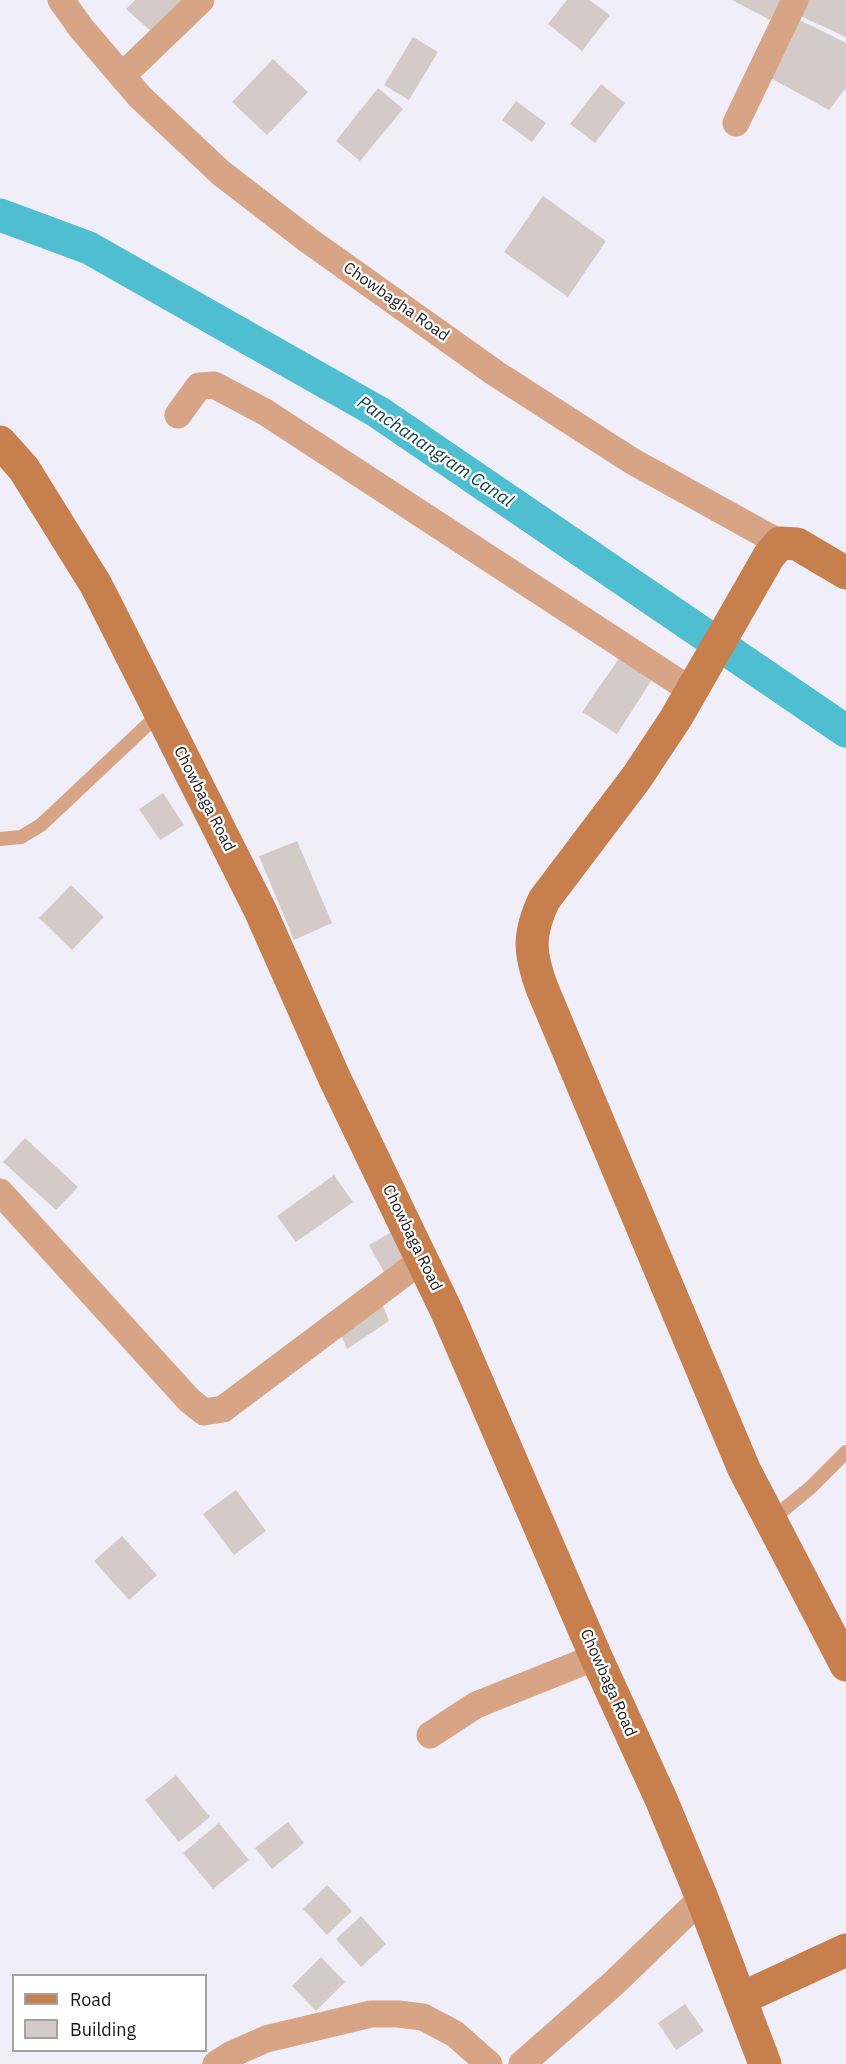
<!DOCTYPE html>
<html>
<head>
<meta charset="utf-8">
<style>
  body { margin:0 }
  #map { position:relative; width:846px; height:2064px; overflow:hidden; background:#f0eff9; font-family:"IBM Plex Sans",sans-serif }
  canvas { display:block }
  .legend { position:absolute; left:12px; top:1974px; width:195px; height:78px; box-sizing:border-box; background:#fff; border:2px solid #a2a2a3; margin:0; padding:8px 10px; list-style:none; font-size:18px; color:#17171a }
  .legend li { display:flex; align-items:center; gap:12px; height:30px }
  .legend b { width:30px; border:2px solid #a2a2a3 }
</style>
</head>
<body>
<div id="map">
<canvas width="846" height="2064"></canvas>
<ul class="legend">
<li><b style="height:8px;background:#c77f4d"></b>Road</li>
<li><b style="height:16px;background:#d4cac7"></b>Building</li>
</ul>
</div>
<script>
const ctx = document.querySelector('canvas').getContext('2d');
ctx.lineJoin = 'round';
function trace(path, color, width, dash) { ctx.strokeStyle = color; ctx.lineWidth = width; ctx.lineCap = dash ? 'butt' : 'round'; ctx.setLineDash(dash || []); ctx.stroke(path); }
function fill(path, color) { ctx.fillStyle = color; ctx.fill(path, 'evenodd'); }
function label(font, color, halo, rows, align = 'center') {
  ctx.font = font + ' "IBM Plex Sans",sans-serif'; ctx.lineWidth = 4.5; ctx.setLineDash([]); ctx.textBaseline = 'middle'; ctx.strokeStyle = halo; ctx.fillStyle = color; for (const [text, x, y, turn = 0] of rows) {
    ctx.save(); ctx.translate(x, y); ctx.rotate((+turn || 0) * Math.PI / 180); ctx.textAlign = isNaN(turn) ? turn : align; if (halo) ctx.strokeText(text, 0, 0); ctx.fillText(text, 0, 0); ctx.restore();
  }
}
trace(new Path2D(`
  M0 215 89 248 378 412 846 731`), '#4ebed0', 33);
fill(new Path2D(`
  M135 0H183L153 33 126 9Z
  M567 0H589L610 15 582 51 548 24Z
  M732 0H781L770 20Z
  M808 0H846V37L800 16Z
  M796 18 846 43V88L829 110 767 76Z
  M413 37 438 52 409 100 384 85Z
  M273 59 308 92 267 135 232 102Z
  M601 84 625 103 595 143 570 124Z
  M378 88 403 109 360 161 336 141Z
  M516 101 546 123 532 142 502 120Z
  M543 196 606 241 568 297 504 252Z
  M620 657 653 678 617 734 582 712Z
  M163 793 184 825 160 840 139 809Z
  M297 841 332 923 294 940 259 856Z
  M71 885 104 917 72 950 39 918Z
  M25 1138 78 1187 56 1210 3 1162Z
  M334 1175 353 1202 296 1242 277 1216Z
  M393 1231 408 1259 384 1272 369 1245Z
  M382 1303 389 1321 347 1349 339 1330Z
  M236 1490 266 1531 234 1555 203 1514Z
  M122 1536 157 1575 129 1600 94 1561Z
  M176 1775 210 1817 179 1842 145 1800Z
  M288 1822 304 1843 272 1869 255 1848Z
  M219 1823 249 1860 213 1889 183 1853Z
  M327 1885 352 1911 327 1935 303 1909Z
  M361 1916 386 1944 361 1967 336 1939Z
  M321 1957 345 1982 316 2011 292 1986Z
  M685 2004 704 2031 676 2050 658 2023Z`), '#d4cac7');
trace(new Path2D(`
  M0 839 21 837 41 825 160 713
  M771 1520 810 1488 846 1452`), '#d7a585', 14);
trace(new Path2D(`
  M61 0 81 28 140 97 221 173 308 240 495 373 632 461 780 543
  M122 76 201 0
  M736 123 795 0
  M178 415 199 386 214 385 265 412 692 691
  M0 1192 189 1400 204 1412 223 1409 422 1260
  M430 1735 476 1705 596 1657
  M216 2064 230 2055 266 2039 371 2014H398L423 2017 455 2034 489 2064
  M522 2064 614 1983 702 1898`), '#d7a585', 27);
trace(new Path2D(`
  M0 442 24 469 96 585 260 910 334 1077 447 1312 596 1657 661 1799 702 1898 765 2064
  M846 573 797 544 780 543 769 556 676 718 637 777 544 900C528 934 529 953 542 988L744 1469 846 1665
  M740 1999 846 1950`), '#c77f4d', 33);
label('16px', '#17171a', '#fff', [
  ["Chowbagha Road",396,302,35],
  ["Chowbaga Road",204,799,63],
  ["Chowbaga Road",412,1238,64],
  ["Chowbaga Road",608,1683,66]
]);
label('italic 18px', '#0f424a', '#fff', [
  ["Panchanangram Canal",435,452,34]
]);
</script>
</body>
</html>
